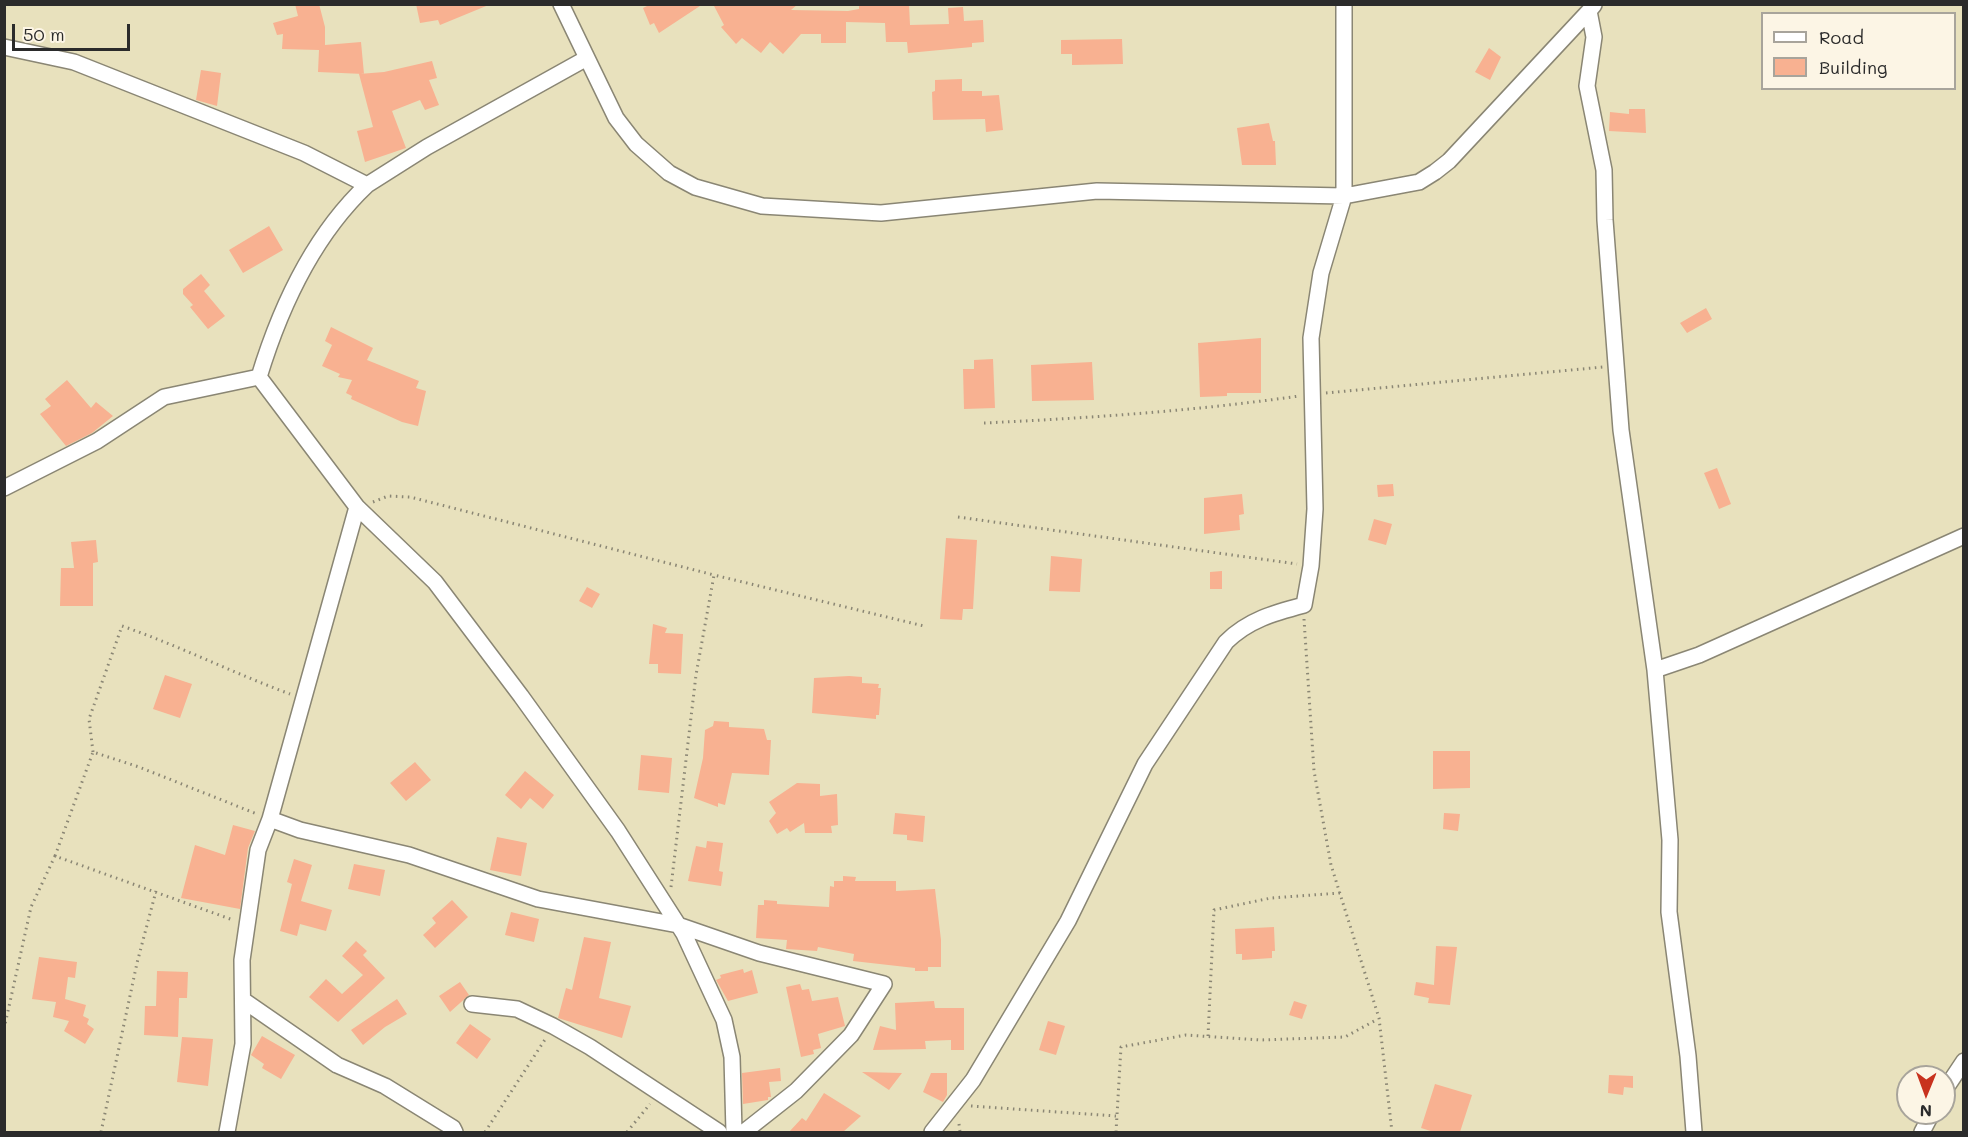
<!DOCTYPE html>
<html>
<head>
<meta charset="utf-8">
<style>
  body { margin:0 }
  #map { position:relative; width:1968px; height:1137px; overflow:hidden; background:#e8e1bd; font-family:Mali,sans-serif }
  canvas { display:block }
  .frame { position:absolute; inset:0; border:6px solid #2b2b2b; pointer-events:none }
  .legend { position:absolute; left:1761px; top:12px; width:195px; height:78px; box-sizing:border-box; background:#fcf5e5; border:2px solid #a8a49b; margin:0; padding:8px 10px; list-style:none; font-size:18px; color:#2b2b2b }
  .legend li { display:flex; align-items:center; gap:12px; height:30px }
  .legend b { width:30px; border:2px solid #a8a49b }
  .north { position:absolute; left:1896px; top:1065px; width:60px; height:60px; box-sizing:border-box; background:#fcf5e5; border:2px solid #a8a49b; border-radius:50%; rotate:181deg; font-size:16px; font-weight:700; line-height:24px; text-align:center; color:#2b2b2b }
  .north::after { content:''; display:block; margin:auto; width:21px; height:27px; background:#c8321e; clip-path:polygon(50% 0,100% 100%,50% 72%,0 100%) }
  .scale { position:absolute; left:12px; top:24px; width:118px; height:27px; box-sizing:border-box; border:3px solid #2b2b2b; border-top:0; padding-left:8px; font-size:18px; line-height:21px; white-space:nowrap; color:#2b2b2b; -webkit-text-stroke:4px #fcf5e5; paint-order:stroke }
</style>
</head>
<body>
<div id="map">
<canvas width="1968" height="1137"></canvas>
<div class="frame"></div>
<ul class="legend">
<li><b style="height:8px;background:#fff"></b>Road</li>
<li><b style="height:16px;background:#f8b191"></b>Building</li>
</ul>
<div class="north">N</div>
<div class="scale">50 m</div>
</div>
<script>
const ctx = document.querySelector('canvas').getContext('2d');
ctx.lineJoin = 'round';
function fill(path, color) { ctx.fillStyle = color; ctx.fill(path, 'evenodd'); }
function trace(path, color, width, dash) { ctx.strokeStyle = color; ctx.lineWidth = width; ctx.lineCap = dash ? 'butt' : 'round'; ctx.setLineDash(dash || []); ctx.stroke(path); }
fill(new Path2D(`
  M295 4H319L325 27V45L361 42 364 74 318 72 319 50 282 49 283 34 277 35 273 23 298 16Z
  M416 4H491L440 25 438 20 420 23Z
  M651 4H703L659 33 654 23 650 25 643 8Z
  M713 4H798L791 10 848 11 859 9V4H909L910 25 949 24 948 8 963 7 964 21 983 20 984 42 972 43V47L908 53 907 42H886L885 23 846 22V43H821V34H801L783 54 770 42 761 53 742 38 736 44 721 27 724 25Z
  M1122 39 1123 64 1072 65V54H1061V40Z
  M1489 48 1501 57 1490 80 1475 72Z
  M432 61 437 78 429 80 439 105 425 110 420 100 392 111 406 148 365 162 357 131 373 127 359 74 384 72Z
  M201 70 221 73 217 106 196 100Z
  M962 79V91H982V96L999 95 1003 130 986 132 985 119 933 120 932 92 935 91V80Z
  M1629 109H1645L1646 133 1609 131 1610 112 1629 114Z
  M1269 123 1273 141H1275L1276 165H1242L1237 128Z
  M269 226 283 250 243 273 229 250Z
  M201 274 210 285 204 291 225 316 208 329 190 307 193 305 183 294V289Z
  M1706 308 1712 319 1687 333 1680 323Z
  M331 327 373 348 367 360 419 381 416 388 426 391 418 426 402 422 351 399 352 396 346 393 352 380 338 377 340 374 322 366 332 345 325 341Z
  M1261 338V393H1227V396L1200 397 1198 343Z
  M993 359 995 408 964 409 963 369H974V360Z
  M1092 362 1094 400 1032 401 1031 365Z
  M67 380 91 408 96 402 113 416 92 433 66 446 40 414 51 406 45 399Z
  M1717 468 1731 504 1719 509 1704 473Z
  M1393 484 1394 496 1378 497 1377 485Z
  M1242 494 1244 514 1239 515 1240 530 1204 534V498Z
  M1374 519 1392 524 1386 545 1368 540Z
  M946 538 977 540 973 609H963L962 620 940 619Z
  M96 540 98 562 93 563V606H60L61 568H74L71 542Z
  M1051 556 1082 559 1080 592 1049 591Z
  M1222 571V589H1210V572Z
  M587 587 600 594 592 608 579 601Z
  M653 624 667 628 665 633 683 634 681 674 658 673V664H649Z
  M165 675 192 684 180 718 153 709Z
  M849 676 862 677V683L879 684 878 688H881L879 715H876V719L812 713 814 678Z
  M714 721 729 722V727L764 729 767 740H771L769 775 732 773 725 805 718 803V807L694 798 703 758 705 730 713 726Z
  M1433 751H1470V788L1433 789Z
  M641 755 672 758 669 793 638 790Z
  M415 762 431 780 406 801 390 783Z
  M525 771 554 795 543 809 530 798 521 809 505 795Z
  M797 783 820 784V796L837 794 838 825 831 826 832 833H805L804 823 790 832 787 828 777 834 769 821 776 813 769 802Z
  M895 813 925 816 923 842 907 840V835L893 834Z
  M1444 813 1460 814 1458 831 1443 829Z
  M233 825 255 831 248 848 240 909 181 898 195 845 225 855Z
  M497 837 527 843 521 876 490 870Z
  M707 841 723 843 719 871 723 872 721 886 688 881 696 846 706 848Z
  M294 859 312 865 301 901 332 910 326 931 300 924 297 936 280 931 292 884 287 882Z
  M354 864 385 870 380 896 348 889Z
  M843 876 856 877 855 881H896V891L935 889 941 940V967H928V971H915V968L853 961 854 954 818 947 817 951 786 949 787 940 756 938 758 905H764V900L777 901V904L829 907 830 886 834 887V881H843Z
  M452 900 468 917 435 948 423 935 436 923 432 918Z
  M511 912 539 919 534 942 505 935Z
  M1274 927 1275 951H1272V958L1242 960V954H1236L1235 929Z
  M584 937 611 942 599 998 631 1006 622 1038 558 1018 566 988 572 990Z
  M356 941 367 951 363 955 385 978 338 1022 309 997 326 979 342 994 363 975 342 956Z
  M1436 946 1457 947 1450 1005 1428 1003 1429 998 1414 995 1416 982 1434 985Z
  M39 957 77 962 75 978 68 977 65 999 86 1005 83 1016 89 1019 87 1024 94 1029 85 1044 64 1031 69 1021 53 1017 56 1002 32 999Z
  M743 969 744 973 752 970 758 993 728 1001 716 980 721 978 720 975Z
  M157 971 188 972 187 998H179L178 1037 144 1035 145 1006H156Z
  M460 982 469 995 450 1012 439 996Z
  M800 984 802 990 809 989 812 1001 838 997 845 1026 818 1034 821 1048 813 1050 814 1054 801 1057 786 987Z
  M397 999 407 1014 385 1027 363 1045 351 1030Z
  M934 1001 935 1008H964V1050H951V1040L925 1041 926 1049 873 1050 880 1026 896 1030 895 1003Z
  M1294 1001 1307 1005 1302 1019 1289 1015Z
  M1048 1021 1065 1026 1056 1055 1039 1050Z
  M470 1024 491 1039 477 1059 456 1043Z
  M262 1036 295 1055 281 1079 262 1068 264 1064 251 1055Z
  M182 1037 213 1039 208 1086 177 1082Z
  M780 1068 781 1081 769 1082 771 1097H768V1100L743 1104 742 1073Z
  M862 1072 902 1073 889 1090Z
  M931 1073H947V1095L943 1102 923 1092Z
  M1609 1075 1633 1076V1088L1624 1087 1623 1095 1608 1093Z
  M1435 1084 1472 1095 1460 1132H1434L1421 1128Z
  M824 1093 861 1116 843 1132H789L802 1118 806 1121Z`), '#f8b191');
const street = new Path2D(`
  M561 4 587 58
  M1594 5 1589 11 1594 37 1587 86 1604 170 1605 220 1621 430 1655 670 1670 840 1669 912 1688 1056 1694 1132
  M4 47 74 62 304 153 367 185 427 147 587 58 616 118 636 144 669 173 695 187 762 206 881 213 1097 191 1344 196 1419 182 1435 172 1449 161 1589 11
  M259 377 357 507 435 582 521 696 618 831 684 934 724 1020 732 1057 734 1132
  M4 488 97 441 164 397 259 377C280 308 314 235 367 185
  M1655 670 1699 655 1964 536
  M270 819 300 830 409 855 538 899 678 925 759 953 884 984 851 1035 796 1091 744 1132
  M243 1000 337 1065 385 1086 453 1128 455 1132
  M472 1004 517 1009 553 1026 590 1047 719 1132
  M1944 1091 1964 1061
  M227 1132 243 1044 242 960 258 850 270 819 357 507
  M932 1132 973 1080 1068 921 1145 764 1226 642C1248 620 1274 613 1304 605L1311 566 1315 509 1311 338 1321 273 1344 196V4
  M1922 1132 1932 1113`);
trace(street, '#8a8674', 18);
trace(new Path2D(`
  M1326 393 1603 367
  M984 423C1089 418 1194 411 1299 396
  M373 502 388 496 410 497 714 575
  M958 517 1297 564
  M1304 619 1314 771 1331 865 1379 1018 1392 1132
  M93 752 89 719 122 626C180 646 233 673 290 694
  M55 856 93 752 139 767 257 814
  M671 887 696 675 714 575 924 626
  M4 1029 31 907 55 856 233 920
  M1208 1036 1214 910 1271 898 1340 893
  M971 1106 1116 1116
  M959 1124 960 1132
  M101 1132 137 963 156 891
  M485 1132 546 1038
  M627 1132 650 1104
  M1116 1132 1121 1047 1186 1035 1260 1040 1345 1037 1378 1019`), '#8a8674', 3, [1.5, 4.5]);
trace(street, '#fff', 15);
</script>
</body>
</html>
